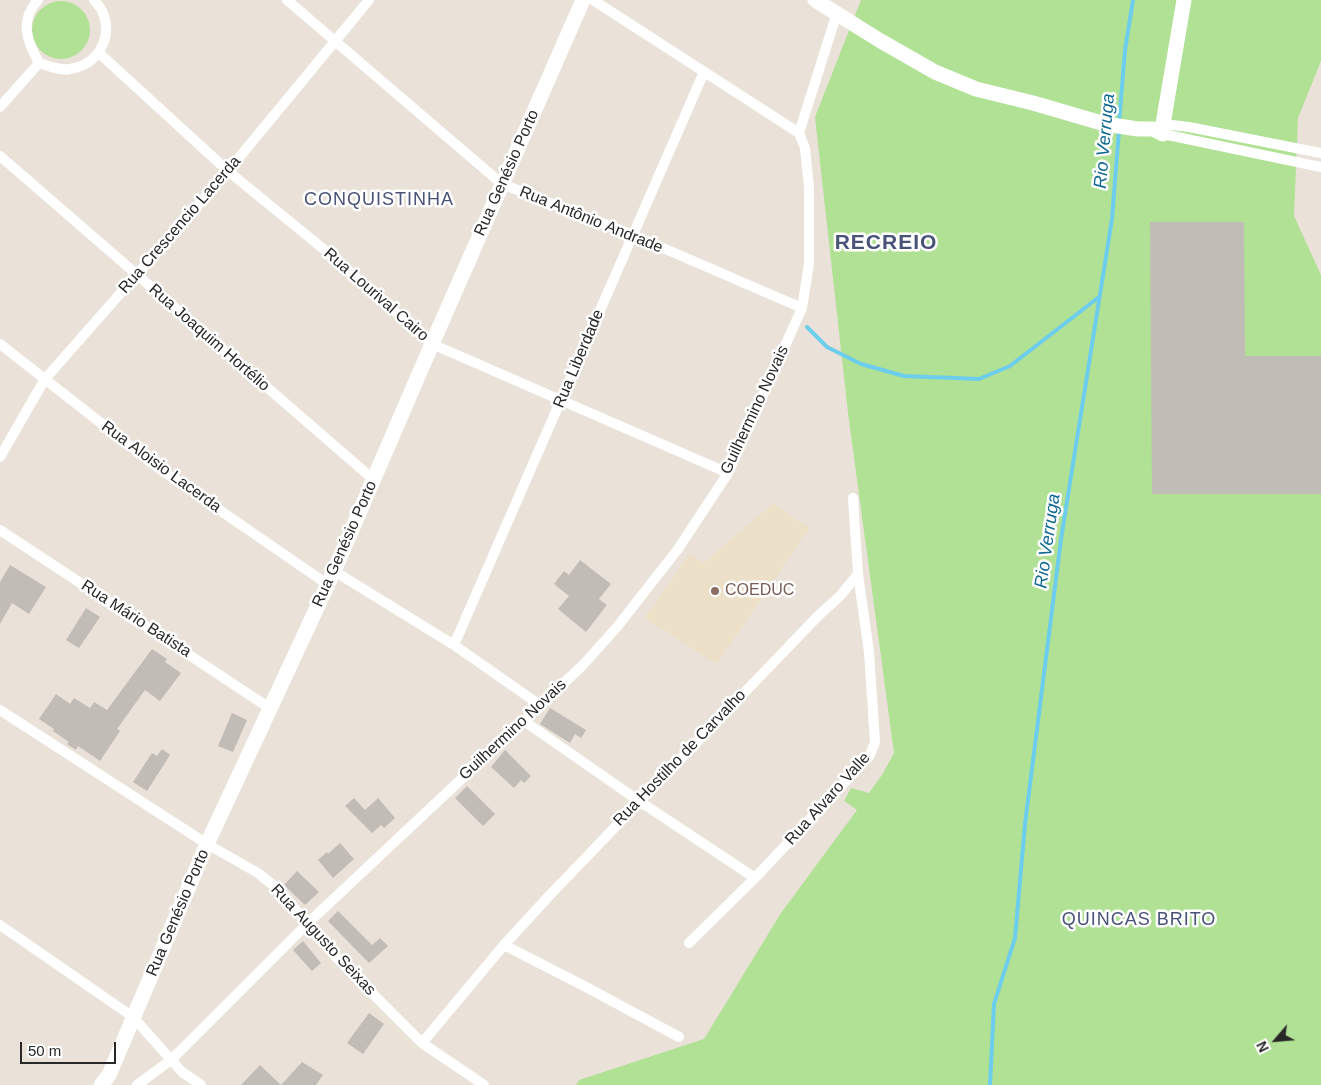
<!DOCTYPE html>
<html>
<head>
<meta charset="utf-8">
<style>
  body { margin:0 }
  #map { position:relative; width:1321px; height:1085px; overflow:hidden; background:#eae2d9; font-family:Arial,sans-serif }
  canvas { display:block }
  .north { position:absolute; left:1251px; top:1015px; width:50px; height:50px; -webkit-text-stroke:4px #fff; paint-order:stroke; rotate:243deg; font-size:14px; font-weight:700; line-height:20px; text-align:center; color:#282828 }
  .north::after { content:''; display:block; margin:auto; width:18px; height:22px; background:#282828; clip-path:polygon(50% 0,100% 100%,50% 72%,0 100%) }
  .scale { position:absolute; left:20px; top:1042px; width:96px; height:22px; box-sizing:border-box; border:2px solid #282828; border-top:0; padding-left:6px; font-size:15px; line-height:18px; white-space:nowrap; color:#282828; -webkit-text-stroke:4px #fff; paint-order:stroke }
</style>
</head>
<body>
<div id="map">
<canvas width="1321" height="1085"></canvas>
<div class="north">N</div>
<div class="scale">50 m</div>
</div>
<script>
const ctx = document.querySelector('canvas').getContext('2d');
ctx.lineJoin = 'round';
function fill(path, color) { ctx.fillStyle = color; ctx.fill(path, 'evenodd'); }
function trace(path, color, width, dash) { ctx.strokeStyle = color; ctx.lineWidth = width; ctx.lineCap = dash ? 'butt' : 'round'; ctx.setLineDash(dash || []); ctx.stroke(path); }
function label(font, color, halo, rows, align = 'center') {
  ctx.font = font + ' Arial,sans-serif'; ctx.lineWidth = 5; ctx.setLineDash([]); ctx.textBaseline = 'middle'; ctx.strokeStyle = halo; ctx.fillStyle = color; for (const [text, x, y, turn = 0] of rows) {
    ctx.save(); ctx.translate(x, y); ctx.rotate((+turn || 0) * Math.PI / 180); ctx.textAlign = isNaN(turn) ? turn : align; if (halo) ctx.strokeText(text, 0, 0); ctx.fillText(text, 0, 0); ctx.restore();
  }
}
fill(new Path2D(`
  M773 503 810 528 717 664 644 618 690 553 703 563Z`), '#ece0c8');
fill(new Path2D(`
  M861 0H1321V61L1298 118 1294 216 1321 275V1085H576L579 1080 704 1039 781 913 857 810 844 801 851 788 869 793 882 775 894 753 848 413 815 117Z
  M32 30a29 29 0 1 1 58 0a29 29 0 1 1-58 0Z`), '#b0e195');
trace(new Path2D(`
  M1119 123 1125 50 1133 0
  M807 327 827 347 861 364 904 376 979 379 1010 366 1099 297
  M990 1085 994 1004 1015 938 1025 824 1061 539 1112 219 1119 130`), '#6ccdec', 4);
fill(new Path2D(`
  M1150 222H1244L1245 356H1321V494H1152Z
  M580 560 611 584 599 599 607 605 586 632 558 609 569 596 554 584 564 571 569 575Z
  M10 565 46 587 29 614 12 603 0 624V582Z
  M86 608 100 617 79 648 66 640Z
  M152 649 167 659 165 662 181 673 160 701 145 690 117 729 120 731 100 761 78 746 76 750 67 744 69 742 53 731 54 729 39 719 56 694 70 704 74 698 90 708 94 702 107 710Z
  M550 708 586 730 581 738 575 734 570 743 540 724Z
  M232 713 247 720 233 752 218 746Z
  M162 749 170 755 147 791 133 782 152 753 157 756Z
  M505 750 531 776 524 783 521 780 514 788 491 767Z
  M467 786 495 814 483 826 455 798Z
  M354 798 365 810 378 798 395 818 384 828 381 825 372 833 345 806Z
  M340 843 354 859 333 878 318 860 327 852 328 854Z
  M297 871 319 892 305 905 284 885Z
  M338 911 372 945 380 938 388 946 369 963 328 921Z
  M303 941 321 963 312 971 293 950Z
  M369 1013 384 1024 363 1054 347 1043Z
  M302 1062 323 1075 316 1085H281Z
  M260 1065 281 1085H241Z`), '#c2bcb6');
trace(new Path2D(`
  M38 0C19 21 27 41 39 63 49 66 60 71 70 69 97 65 113 39 103 13 101 8 97 4 94 0
  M287 0 502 184 633 235 802 308
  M593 0 799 133
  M99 53 228 171 332 256 432 344 728 473
  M0 107 39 63
  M1163 124 1189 127 1321 153
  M1163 134 1321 167
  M0 156 374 480
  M0 344 157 467 327 584
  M0 457 45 379 228 171 369 0
  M0 530 271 709
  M334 571 454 645 540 705
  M454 645 704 72
  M0 710 207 844 258 873 278 889 336 957 422 1043 484 1085
  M524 721 639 801 755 878
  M0 925 133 1017 182 1072 201 1085
  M689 943 755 878 857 769 870 755 875 742 869 652 858 574 853 498
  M504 945 586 987 679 1037
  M422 1043 504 945 548 897 818 616 840 596 858 574
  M137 1085 171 1060 308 923 582 666 617 627 678 549 728 473 802 308 809 264V188L805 148 799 133 837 13`), '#fff', 10);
trace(new Path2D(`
  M815 0 879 40 935 72 976 89 1033 103 1105 124 1138 129H1153L1163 134V124L1184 0
  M101 1085 109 1075 207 844 334 571 432 344 583 0`), '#fff', 15);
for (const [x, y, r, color] of [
  [715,591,5,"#8d6e63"]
]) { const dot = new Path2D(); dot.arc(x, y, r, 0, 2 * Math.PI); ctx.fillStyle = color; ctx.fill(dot); trace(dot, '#fff', 2); }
label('16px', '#282828', '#fff', [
  ["Rua Genésio Porto",507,173,-66],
  ["Rua Antônio Andrade",591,220,22],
  ["Rua Crescencio Lacerda",180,225,-49],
  ["Rua Lourival Cairo",376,295,41],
  ["Rua Joaquim Hortélio",209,338,41],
  ["Rua Liberdade",579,359,-67],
  ["Guilhermino Novais",755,410,-65],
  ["Rua Aloisio Lacerda",161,467,36],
  ["Rua Genésio Porto",345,544,-66],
  ["Rua Mário Batista",136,619,33],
  ["Guilhermino Novais",513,730,-43],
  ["Rua Hostilho de Carvalho",680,758,-46],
  ["Rua Alvaro Valle",828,799,-48],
  ["Rua Genésio Porto",178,913,-67],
  ["Rua Augusto Seixas",323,940,47]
]);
label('16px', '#785e54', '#fff', [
  ["COEDUC",725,591]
], 'left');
label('italic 18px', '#0f6994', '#fff', [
  ["Rio Verruga",1105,141,-85],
  ["Rio Verruga",1048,541,-82]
]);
ctx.letterSpacing = '1px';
label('18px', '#495277', '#fff', [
  ["CONQUISTINHA",379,200],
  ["QUINCAS BRITO",1139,920]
]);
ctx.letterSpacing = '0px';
ctx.letterSpacing = '1px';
label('bold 21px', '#495277', '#fff', [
  ["RECREIO",886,243]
]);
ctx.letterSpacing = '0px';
</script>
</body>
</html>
